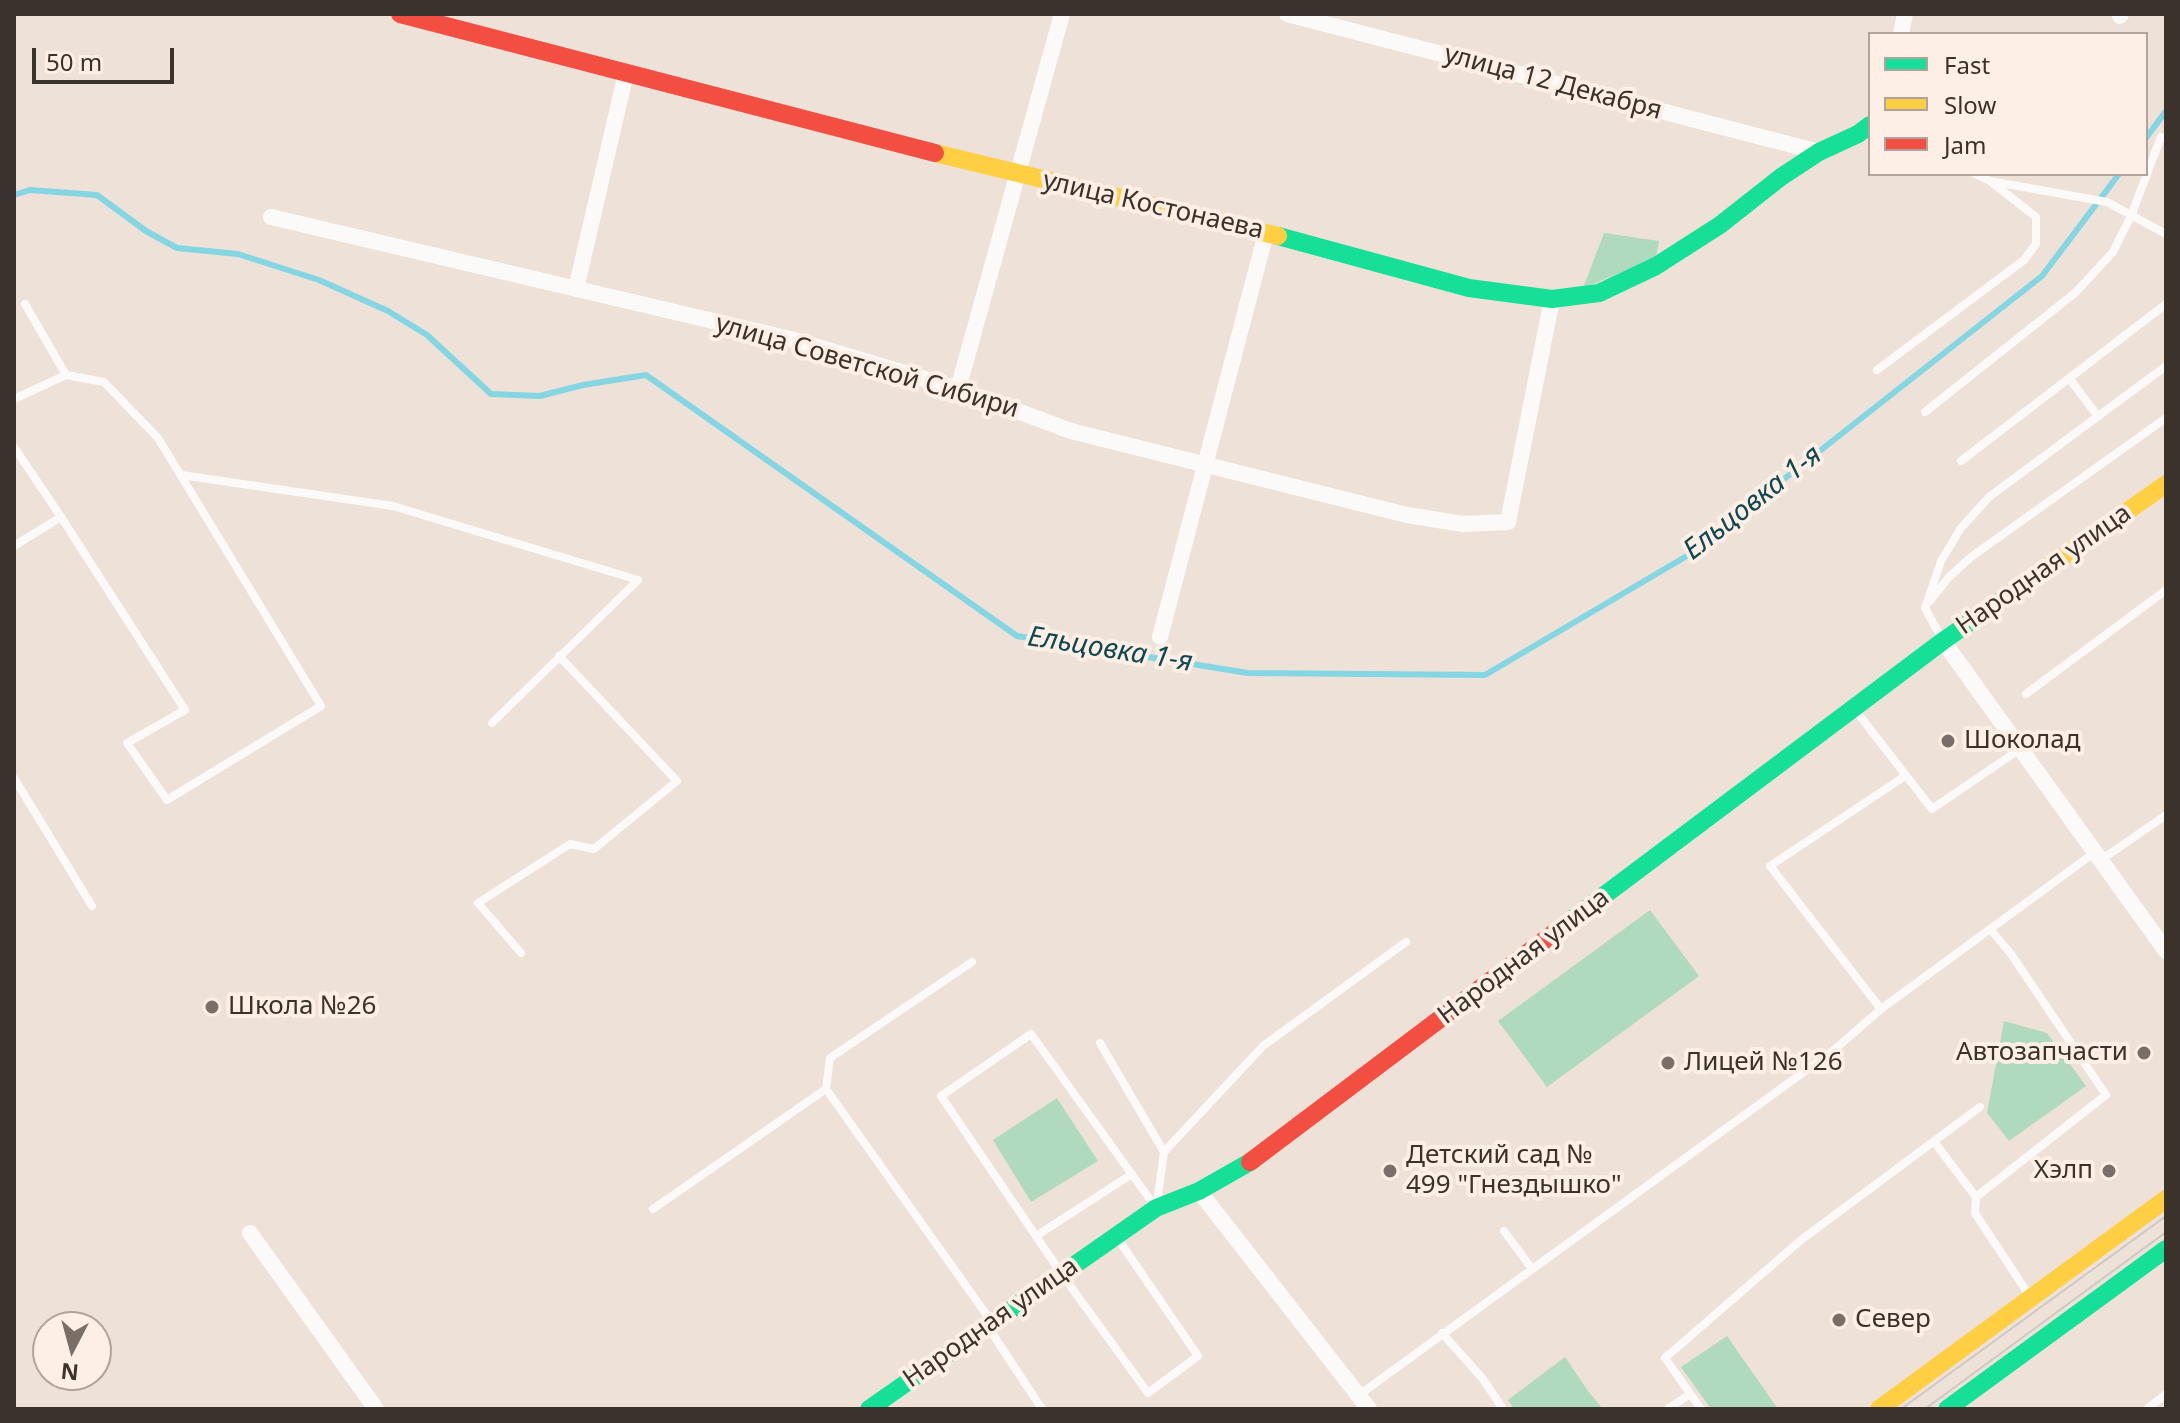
<!DOCTYPE html>
<html>
<head>
<meta charset="utf-8">
<style>
  body { margin:0 }
  #map { position:relative; width:2180px; height:1423px; overflow:hidden; background:#eee1d8; font-family:"Noto Sans",sans-serif }
  canvas { display:block }
  .frame { position:absolute; inset:0; border:16px solid #3b322c; pointer-events:none }
  .legend { position:absolute; left:1868px; top:32px; width:280px; height:144px; box-sizing:border-box; background:#fdefe5; border:2px solid #afa39b; margin:0; padding:10px 14px; list-style:none; font-size:24px; color:#3b322c }
  .legend li { display:flex; align-items:center; gap:16px; height:40px }
  .legend b { width:40px; border:2px solid #afa39b }
  .north { position:absolute; left:32px; top:1311px; width:80px; height:80px; box-sizing:border-box; background:#fdefe5; border:2px solid #afa39b; border-radius:50%; rotate:186deg; font-size:22px; font-weight:700; line-height:32px; text-align:center; color:#3b322c }
  .north::after { content:''; display:block; margin:auto; width:28px; height:36px; background:#7a6f68; clip-path:polygon(50% 0,100% 100%,50% 72%,0 100%) }
  .scale { position:absolute; left:32px; top:48px; width:142px; height:36px; box-sizing:border-box; border:4px solid #3b322c; border-top:0; padding-left:10px; font-size:24px; line-height:28px; white-space:nowrap; color:#3b322c; -webkit-text-stroke:6px #fdefe5; paint-order:stroke }
</style>
</head>
<body>
<div id="map">
<canvas width="2180" height="1423"></canvas>
<div class="frame"></div>
<ul class="legend">
<li><b style="height:10px;background:#16e098"></b>Fast</li>
<li><b style="height:10px;background:#ffcf43"></b>Slow</li>
<li><b style="height:10px;background:#f24e42"></b>Jam</li>
</ul>
<div class="north">N</div>
<div class="scale">50 m</div>
</div>
<script>
const ctx = document.querySelector('canvas').getContext('2d');
ctx.lineJoin = 'round';
function fill(path, color) { ctx.fillStyle = color; ctx.fill(path, 'evenodd'); }
function trace(path, color, width, dash) { ctx.strokeStyle = color; ctx.lineWidth = width; ctx.lineCap = dash ? 'butt' : 'round'; ctx.setLineDash(dash || []); ctx.stroke(path); }
function label(font, color, halo, rows, align = 'center') {
  ctx.font = font + ' "Noto Sans",sans-serif'; ctx.lineWidth = 8; ctx.setLineDash([]); ctx.textBaseline = 'middle'; ctx.strokeStyle = halo; ctx.fillStyle = color; for (const [text, x, y, turn = 0] of rows) {
    ctx.save(); ctx.translate(x, y); ctx.rotate((+turn || 0) * Math.PI / 180); ctx.textAlign = isNaN(turn) ? turn : align; if (halo) ctx.strokeText(text, 0, 0); ctx.fillText(text, 0, 0); ctx.restore();
  }
}
fill(new Path2D(`
  M1604 233 1659 241 1656 258 1583 288Z
  M1650 910 1699 976 1547 1087 1498 1021Z
  M2004 1021 2047 1033 2086 1086 2009 1141 1987 1113Z
  M1057 1098 1098 1161 1031 1202 993 1140Z
  M1727 1336 1778 1409H1711L1681 1367Z
  M1565 1357 1588 1391 1603 1409H1514L1508 1400Z`), '#b0dabf');
trace(new Path2D(`
  M2146 138 2166 111
  M14 195 30 190 97 195 146 231 177 248 238 254 319 280 388 311 427 335 491 394 540 396 583 385 646 375 1017 636 1248 673 1485 675 1685 557 2042 276 2119 174`), '#84d6e2', 6);
trace(new Path2D(`
  M1975 174 1990 181 2107 202 2166 234
  M1877 370 2024 260 2036 244V217L1990 181
  M2069 378 2097 415
  M14 399 66 375 25 304
  M1925 412 2075 293 2113 252 2131 216 2161 137 2166 139
  M14 447 61 517 14 546
  M1961 461 2166 304
  M181 475 393 506 638 580 492 723
  M61 517 185 710 127 743 167 800 321 706 158 438 104 382 66 375
  M1930 601 1949 577 1971 557 2166 418
  M1941 637 1925 608 1941 561 1961 528 1989 497 2166 366
  M2026 694 2166 590
  M1856 711 1932 809 2020 749
  M14 778 92 906
  M2101 860 2166 815
  M1990 929 2011 954 2106 1095 1976 1197 1975 1213 2027 1292
  M521 953 478 903 570 844 594 849 677 781 559 656
  M972 962 830 1058 826 1089 991 1321
  M1881 1009 1770 866 1905 776
  M1100 1043 1164 1152 1157 1203
  M1935 1143 1976 1197
  M1164 1152 1263 1046 1406 942
  M653 1209 826 1089
  M1504 1231 1532 1269
  M1036 1236 1132 1174
  M1118 1239 1198 1356 1148 1393 1061 1273 941 1096 1031 1034 1154 1205
  M990 1330 1042 1409
  M1442 1333 1483 1379 1503 1409
  M1359 1395 1834 1050 1881 1009 2094 853
  M1668 1409 1690 1394
  M1701 1409 1665 1358 1801 1240 1980 1107
  M2147 1409 2166 1394`), '#fcfaf9', 8);
trace(new Path2D(`
  M1287 14 1819 152
  M2120 16 2121 14
  M1901 34 1905 14
  M271 217 794 340 958 389 1071 431 1407 515 1463 524 1508 522 1552 299
  M576 289 626 73
  M958 389 1062 14
  M1160 637 1266 233
  M1943 641 2166 951
  M1199 1191 1369 1409
  M250 1233 376 1409`), '#fcfaf9', 16);
trace(new Path2D(`
  M1278 236 1469 288 1552 299 1599 293 1656 266 1720 225 1781 177 1819 152 1858 134 1870 125
  M1554 933 1943 641 2013 592
  M869 1409 1156 1208 1199 1191 1250 1162
  M1947 1409 2166 1249`), '#16e098', 18);
trace(new Path2D(`
  M935 153 1278 236
  M2013 592 2166 484
  M1879 1409 2166 1199`), '#ffcf43', 18);
trace(new Path2D(`
  M400 14 935 153
  M1250 1162 1554 933`), '#f24e42', 18);
trace(new Path2D(`
  M1901 1409 2166 1216
  M1925 1409 2166 1232`), '#ccc8c6', 2);
for (const [x, y, r, color] of [
  [1948,741,8,"#7a6f68"],
  [212,1007,8,"#7a6f68"],
  [2144,1053,8,"#7a6f68"],
  [1668,1063,8,"#7a6f68"],
  [1390,1171,8,"#7a6f68"],
  [2109,1171,8,"#7a6f68"],
  [1839,1320,8,"#7a6f68"]
]) { const dot = new Path2D(); dot.arc(x, y, r, 0, 2 * Math.PI); ctx.fillStyle = color; ctx.fill(dot); trace(dot, '#fdefe5', 3); }
label('26px', '#3b322c', '#fdefe5', [
  ["улица 12 Декабря",1553,83,15],
  ["улица Костонаева",1153,206,13],
  ["улица Советской Сибири",867,367,16],
  ["Народная улица",2044,570,-35],
  ["Народная улица",1524,957,-37],
  ["Народная улица",991,1323,-35]
]);
label('26px', '#3b322c', '#fdefe5', [
  ["Шоколад",1964,741],
  ["Школа №26",228,1007],
  ["Автозапчасти",2128,1053,"right"],
  ["Лицей №126",1684,1063],
  ["Детский сад №",1406,1156],
  ["499 \"Гнездышко\"",1406,1186],
  ["Хэлп",2093,1171,"right"],
  ["Север",1855,1320]
], 'left');
label('italic 28px', '#104750', '#fdefe5', [
  ["Ельцовка 1-я",1753,503,-38],
  ["Ельцовка 1-я",1110,650,9]
]);
</script>
</body>
</html>
